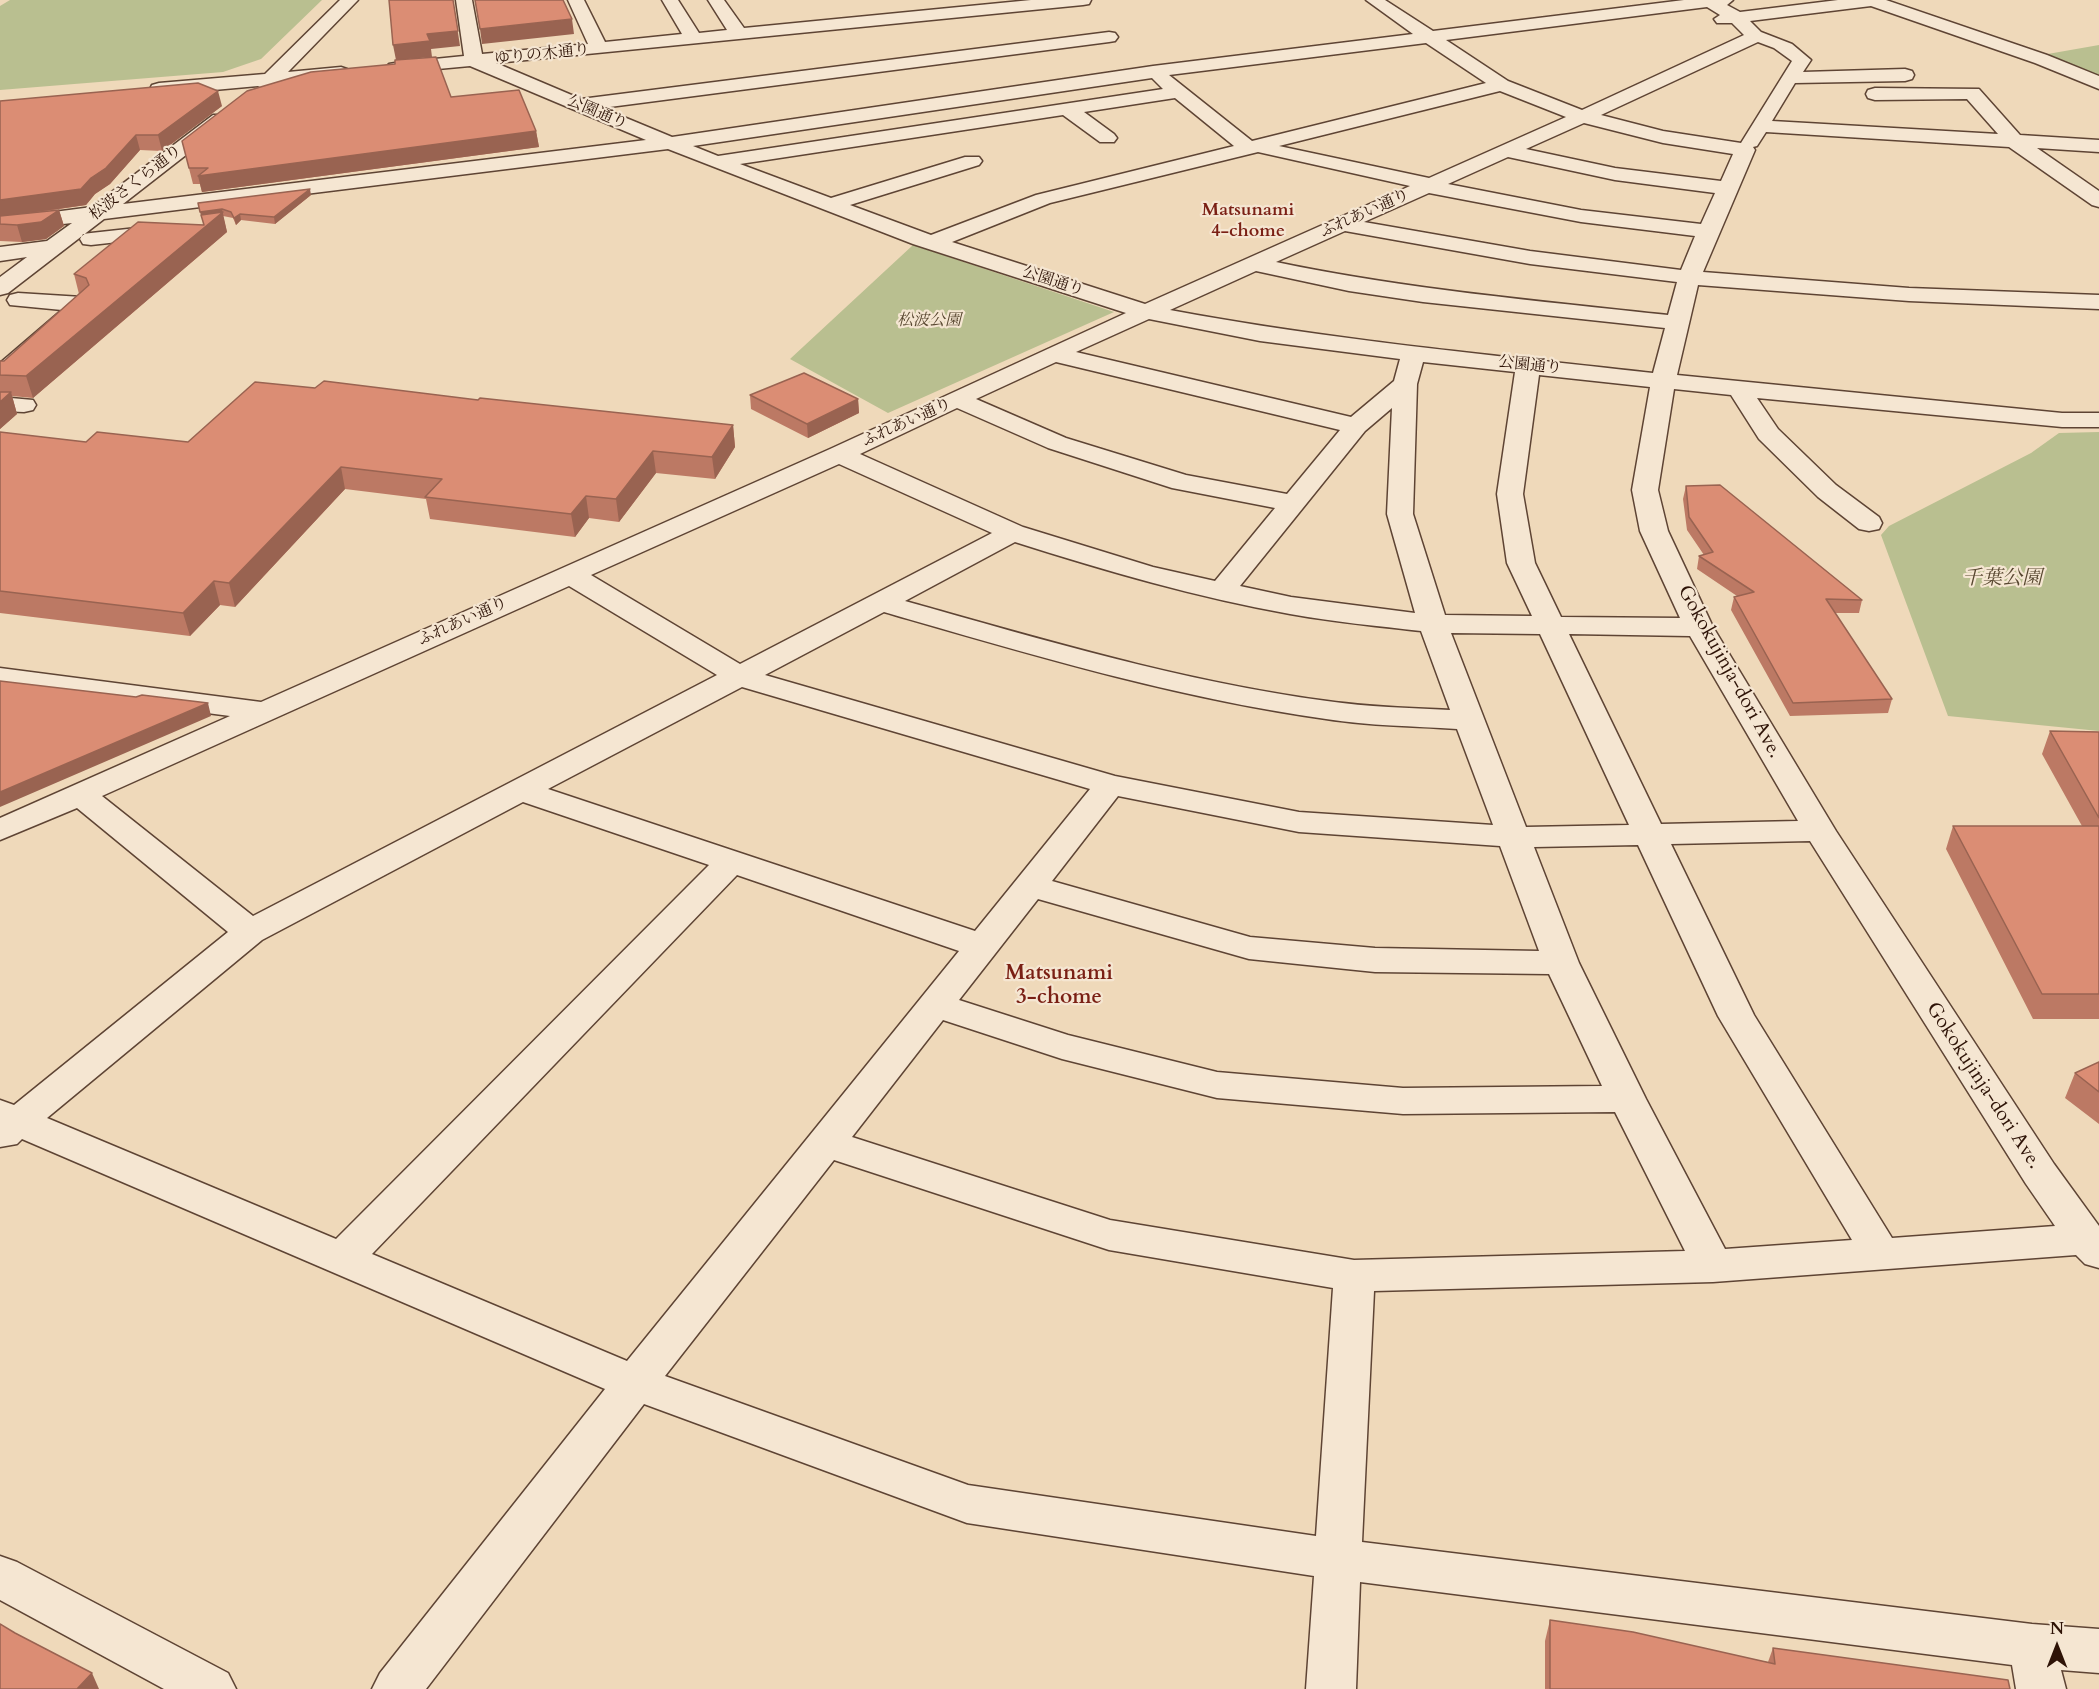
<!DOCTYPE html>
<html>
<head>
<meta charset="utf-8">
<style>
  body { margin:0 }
  #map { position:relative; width:2099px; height:1689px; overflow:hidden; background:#efd9ba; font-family:Cardo,serif }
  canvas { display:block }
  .north { position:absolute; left:2027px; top:1617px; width:60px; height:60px; -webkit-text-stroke:4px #f5e6d2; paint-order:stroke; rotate:0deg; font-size:16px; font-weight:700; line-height:24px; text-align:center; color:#2e1307 }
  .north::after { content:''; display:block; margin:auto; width:21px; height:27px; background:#2e1307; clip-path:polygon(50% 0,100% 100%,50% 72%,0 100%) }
</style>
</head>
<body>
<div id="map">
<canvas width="2099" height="1689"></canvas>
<div class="north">N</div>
</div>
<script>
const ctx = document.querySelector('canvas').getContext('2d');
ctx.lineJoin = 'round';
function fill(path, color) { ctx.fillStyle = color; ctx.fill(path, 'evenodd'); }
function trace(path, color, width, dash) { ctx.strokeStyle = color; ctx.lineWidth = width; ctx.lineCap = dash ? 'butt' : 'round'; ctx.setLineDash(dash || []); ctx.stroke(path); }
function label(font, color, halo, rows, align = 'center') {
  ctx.font = font + ' Cardo,"Noto Serif JP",serif'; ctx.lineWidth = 4.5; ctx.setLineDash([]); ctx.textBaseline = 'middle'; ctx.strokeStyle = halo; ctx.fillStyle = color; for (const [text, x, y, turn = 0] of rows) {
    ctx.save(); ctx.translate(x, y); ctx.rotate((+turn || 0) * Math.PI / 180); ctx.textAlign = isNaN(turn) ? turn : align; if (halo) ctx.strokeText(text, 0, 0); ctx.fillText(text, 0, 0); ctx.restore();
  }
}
fill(new Path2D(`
  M10 0H322L261 59 223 72 0 90V6Z
  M2099 45V79L2042 55Z
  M913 245 1114 312 888 413 790 359Z
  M2099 432V731L1948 716 1881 535 1889 526 2031 453 2059 433Z`), '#b9bf90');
const minor = new Path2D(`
  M340 0H358L288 72 341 67 347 69 350 73 347 77 276 84 266 90 258 86 159 95 152 93 150 89 152 85 159 83 265 74Z
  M456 0H472L482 54 588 44 568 0H584L605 42 682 34 662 0H678L699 33 727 30 708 0H724L744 28 1031 0H1091L1089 4 1083 5 496 63 581 99 1109 32 1115 33 1118 37 1115 41 1109 42 602 108 672 137 1153 66 1413 34 1366 0H1385L1433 31 1684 0H1733L1727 5 1740 12 1838 0H1886L2047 55 2099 76V89L2035 63 1871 6 1750 21 1761 32 1792 44 1811 60 1803 72 1905 69 1912 71 1914 75 1912 79 1905 81 1795 83 1772 121 1998 134 1967 99 1875 100 1868 98 1866 94 1868 90 1875 88 1979 89 2020 135 2099 140V152L2037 148 2099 191V207L2092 205 2009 147 1766 132 1757 146 1753 147 1755 150 1703 272 1909 288 2099 295V309L1909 301 1698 285 1677 375 2062 413H2099V427H2062L1757 398 1778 429 1836 485 1879 517 1882 523 1879 529 1869 531 1859 529 1818 497 1759 439 1731 395 1674 389 1658 490 1668 531 1713 627 1836 831 2054 1164 2099 1226V1268L2085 1264 2076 1255 1713 1282 1374 1291 1362 1542 2032 1624 2099 1629V1673L2061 1670 2066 1689H2016L2012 1665 1360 1582 1356 1689H1306L1314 1576 967 1523 644 1404 426 1689H372L380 1673 605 1389 22 1139 17 1144 0 1147V1100L14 1105 228 932 77 808 0 840V818L230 716 0 686V668L261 702 830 449 1126 313 913 244 668 149 104 219 8 293 0 295V277L27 257 0 261V247L47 241 72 223 0 231V219L92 207 213 115H227L230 119 227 123 123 204 646 140 470 66 395 73 389 72 386 68 389 64 395 63 464 56ZM1707 7 1720 15 1714 19 1717 23H1732L1744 35 1582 110 1508 81 1446 40ZM1758 42 1774 48 1792 61 1741 143 1663 131 1601 115ZM1426 43 1486 83 1252 141 1169 75ZM1152 78 1163 89 718 156 693 146ZM1500 91 1566 117 1429 178 1279 146ZM1175 98 1234 146 1036 195 931 235 850 205 979 165 982 161 979 157H965L831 198 740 164 1063 115 1100 142H1114L1117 138 1114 134 1084 112ZM1584 123 1663 143 1733 154 1721 181 1615 168 1526 149ZM1258 152 1410 186 1145 304 952 242 1050 203ZM1508 157 1615 180 1715 193 1701 224 1581 210 1448 184ZM1429 193 1581 222 1695 236 1681 270 1530 251 1364 222ZM1345 231 1530 264 1677 282 1668 315C1537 301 1405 289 1276 262ZM1256 271 1349 291 1423 302 1665 328 1653 373C1492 355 1330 340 1170 310ZM1149 319 1260 341 1400 359 1394 381 1351 417 1076 352ZM1056 362 1340 430 1287 494 1186 475 1066 438 976 399ZM1423 362 1515 372 1497 494 1507 563 1532 616 1445 615 1413 514 1417 384ZM1539 375 1650 387 1632 490 1640 531 1680 618 1561 617 1535 563 1523 494ZM957 408 1048 448 1172 488 1275 508 1215 581 1153 567 1023 527 860 454ZM1392 408 1387 514 1415 613 1291 597 1240 586 1365 431ZM839 464 992 533 740 664 591 575ZM1015 542C1106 571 1196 597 1290 614 1333 622 1378 626 1421 631L1450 710C1409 708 1368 707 1327 701 1184 682 1044 640 905 601ZM569 586 717 675 253 916 102 796ZM884 612C1029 654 1176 698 1326 719 1369 726 1413 726 1457 729L1493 825 1299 812 1115 776 765 675ZM1451 633 1540 634 1629 825 1526 827ZM1569 634 1690 636 1798 821 1661 824ZM742 687 1090 789 975 931 548 789ZM1118 796 1299 832 1500 846 1539 951 1375 948 1250 937 1052 881ZM523 802 709 865 336 1239 47 1118 262 940ZM1810 841 2026 1184 2055 1226 1892 1238 1754 1015 1671 844ZM1638 845 1718 1016 1852 1240 1725 1249 1646 1099 1579 963 1534 847ZM737 875 959 951 627 1361 372 1254ZM1038 899 1249 959 1375 972 1549 974 1602 1086 1403 1088 1217 1072 1068 1035 959 1000ZM943 1020 1062 1059 1217 1098 1403 1114 1615 1112 1685 1251 1354 1260 1110 1220 852 1137ZM834 1160 1109 1250 1333 1288 1316 1536 968 1485 665 1376Z
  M164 225 172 226 175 231 172 236 91 245 83 244 80 239 83 234 91 233Z
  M18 293 82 297 90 299 93 304 9 380 0 382V363L62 310 10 305 7 300 10 295Z
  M0 397 33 400 36 405 33 410 24 412 0 411Z
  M0 1556 17 1562 228 1673 236 1689H164L0 1600Z`);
trace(minor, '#5e4434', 3);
fill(minor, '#f5e6d2');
fill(new Path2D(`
  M451 97 536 131 539 147 202 192 200 184H193L182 141Z
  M0 101 222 106 162 151 140 150 110 184 95 194 86 205 34 213 59 210 64 226 46 239 22 242 0 241Z
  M311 195 275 224 241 220 236 225 233 218 223 216 227 232 33 398 12 396 17 414 0 429V361H4L79 294 74 274 204 225 198 203Z
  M315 388 478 400 733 425 735 447 715 479 656 473 619 522 589 518 575 537 430 519 426 499 345 489 235 607 220 605 190 636 0 613V432L86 442H188Z
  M750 395 858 399 859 413 808 438 751 409Z
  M1686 486 1862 600 1859 613H1835L1892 699 1888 713 1790 716 1731 610 1734 597 1737 596 1697 569 1699 556 1704 555 1687 530 1683 499Z
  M2050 731 2099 732V1019H2033L1946 849 1953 826H2082L2042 754Z
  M2099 1062V1124L2065 1098 2075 1073Z
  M1550 1620 1768 1662 1773 1648 2010 1689H1545V1641Z`), '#bc7964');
fill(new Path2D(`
  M453 0 460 46 431 49 432 57 396 60 393 45 427 34Z
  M572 19 574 34 482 44 480 29Z
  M218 91 222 106 162 151 158 135Z
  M536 131 539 147 202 192 198 176Z
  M136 135 140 150 110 184 95 194 86 205 0 217V200L91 178Z
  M310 189 311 195 275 224 274 217Z
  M222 209 227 232 33 398 26 376 218 216 202 218 200 212Z
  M59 210 64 226 46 239 22 242 17 225Z
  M240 214 241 220 236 225 234 218Z
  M11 392 17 414 0 429V402Z
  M858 399 859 413 808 438 807 424Z
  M733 425 735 447 715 479 712 457Z
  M653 451 656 473 619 522 616 499Z
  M341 467 345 489 235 607 229 583Z
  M586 496 589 518 575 537 571 514Z
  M214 581 220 605 190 636 183 613Z
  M208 703 211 716 0 807V792Z
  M92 1673 99 1689H77Z`), '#996351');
const building = new Path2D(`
  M389 0H453L458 31 427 34 430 41 393 45Z
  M475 0H563L572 19 480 29Z
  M436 57 451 97 519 90 536 131 198 176 208 168H189L182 141 247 91 311 72 395 64V60Z
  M198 83 218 91 158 135H136L106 168 91 178 81 189 0 200V101Z
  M310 189 274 217 240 214 234 218 231 212 222 209 200 212 198 203Z
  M59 210 41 222 17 225 0 224V216Z
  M223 212 26 376 0 375V361H4L89 285 86 278 74 274 138 222 204 225 201 215Z
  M804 373 858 399 807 424 750 395Z
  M324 381 478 400 480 398 733 425 712 457 653 451 616 499 586 496 571 514 425 497 442 479 341 467 229 583 214 581 183 613 0 591V432L86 442 97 432 188 442 255 382 315 388Z
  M0 392H11L0 402Z
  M1720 485 1862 600 1826 599 1892 699 1793 703 1734 597 1754 592 1699 556 1713 552 1689 517 1686 486Z
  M0 681 136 697 142 695 208 703 0 792Z
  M2050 731 2099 732V818Z
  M1953 826H2099V994H2042Z
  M2099 1062V1092L2075 1073Z
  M1550 1620 1633 1632 1775 1664 1773 1648 2008 1680 2010 1689H1550Z
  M0 1624 15 1633 92 1673 77 1689H0Z`);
fill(building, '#db8d74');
trace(building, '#996351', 1.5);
label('16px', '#2e1307', '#f5e6d2', [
  ["ゆりの木通り",542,55,-6],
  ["公園通り",597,113,23],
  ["松波さくら通り",136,183,-38],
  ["ふれあい通り",1365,214,-24],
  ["公園通り",1053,282,18],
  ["公園通り",1530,366,6],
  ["ふれあい通り",907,423,-24],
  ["ふれあい通り",463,622,-24]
]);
label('italic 16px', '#584730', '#f5e6d2', [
  ["松波公園",929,321]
]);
label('bold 18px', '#7a1f14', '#f5e6d2', [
  ["Matsunami",1248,211],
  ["4-chome",1248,232]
]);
label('italic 20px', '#584730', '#f5e6d2', [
  ["千葉公園",2002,579]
]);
label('20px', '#2e1307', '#f5e6d2', [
  ["Gokokujinja-dori Ave.",1729,672,61],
  ["Gokokujinja-dori Ave.",1983,1086,57]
]);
label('bold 21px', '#7a1f14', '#f5e6d2', [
  ["Matsunami",1059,974],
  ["3-chome",1059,998]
]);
</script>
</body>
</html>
